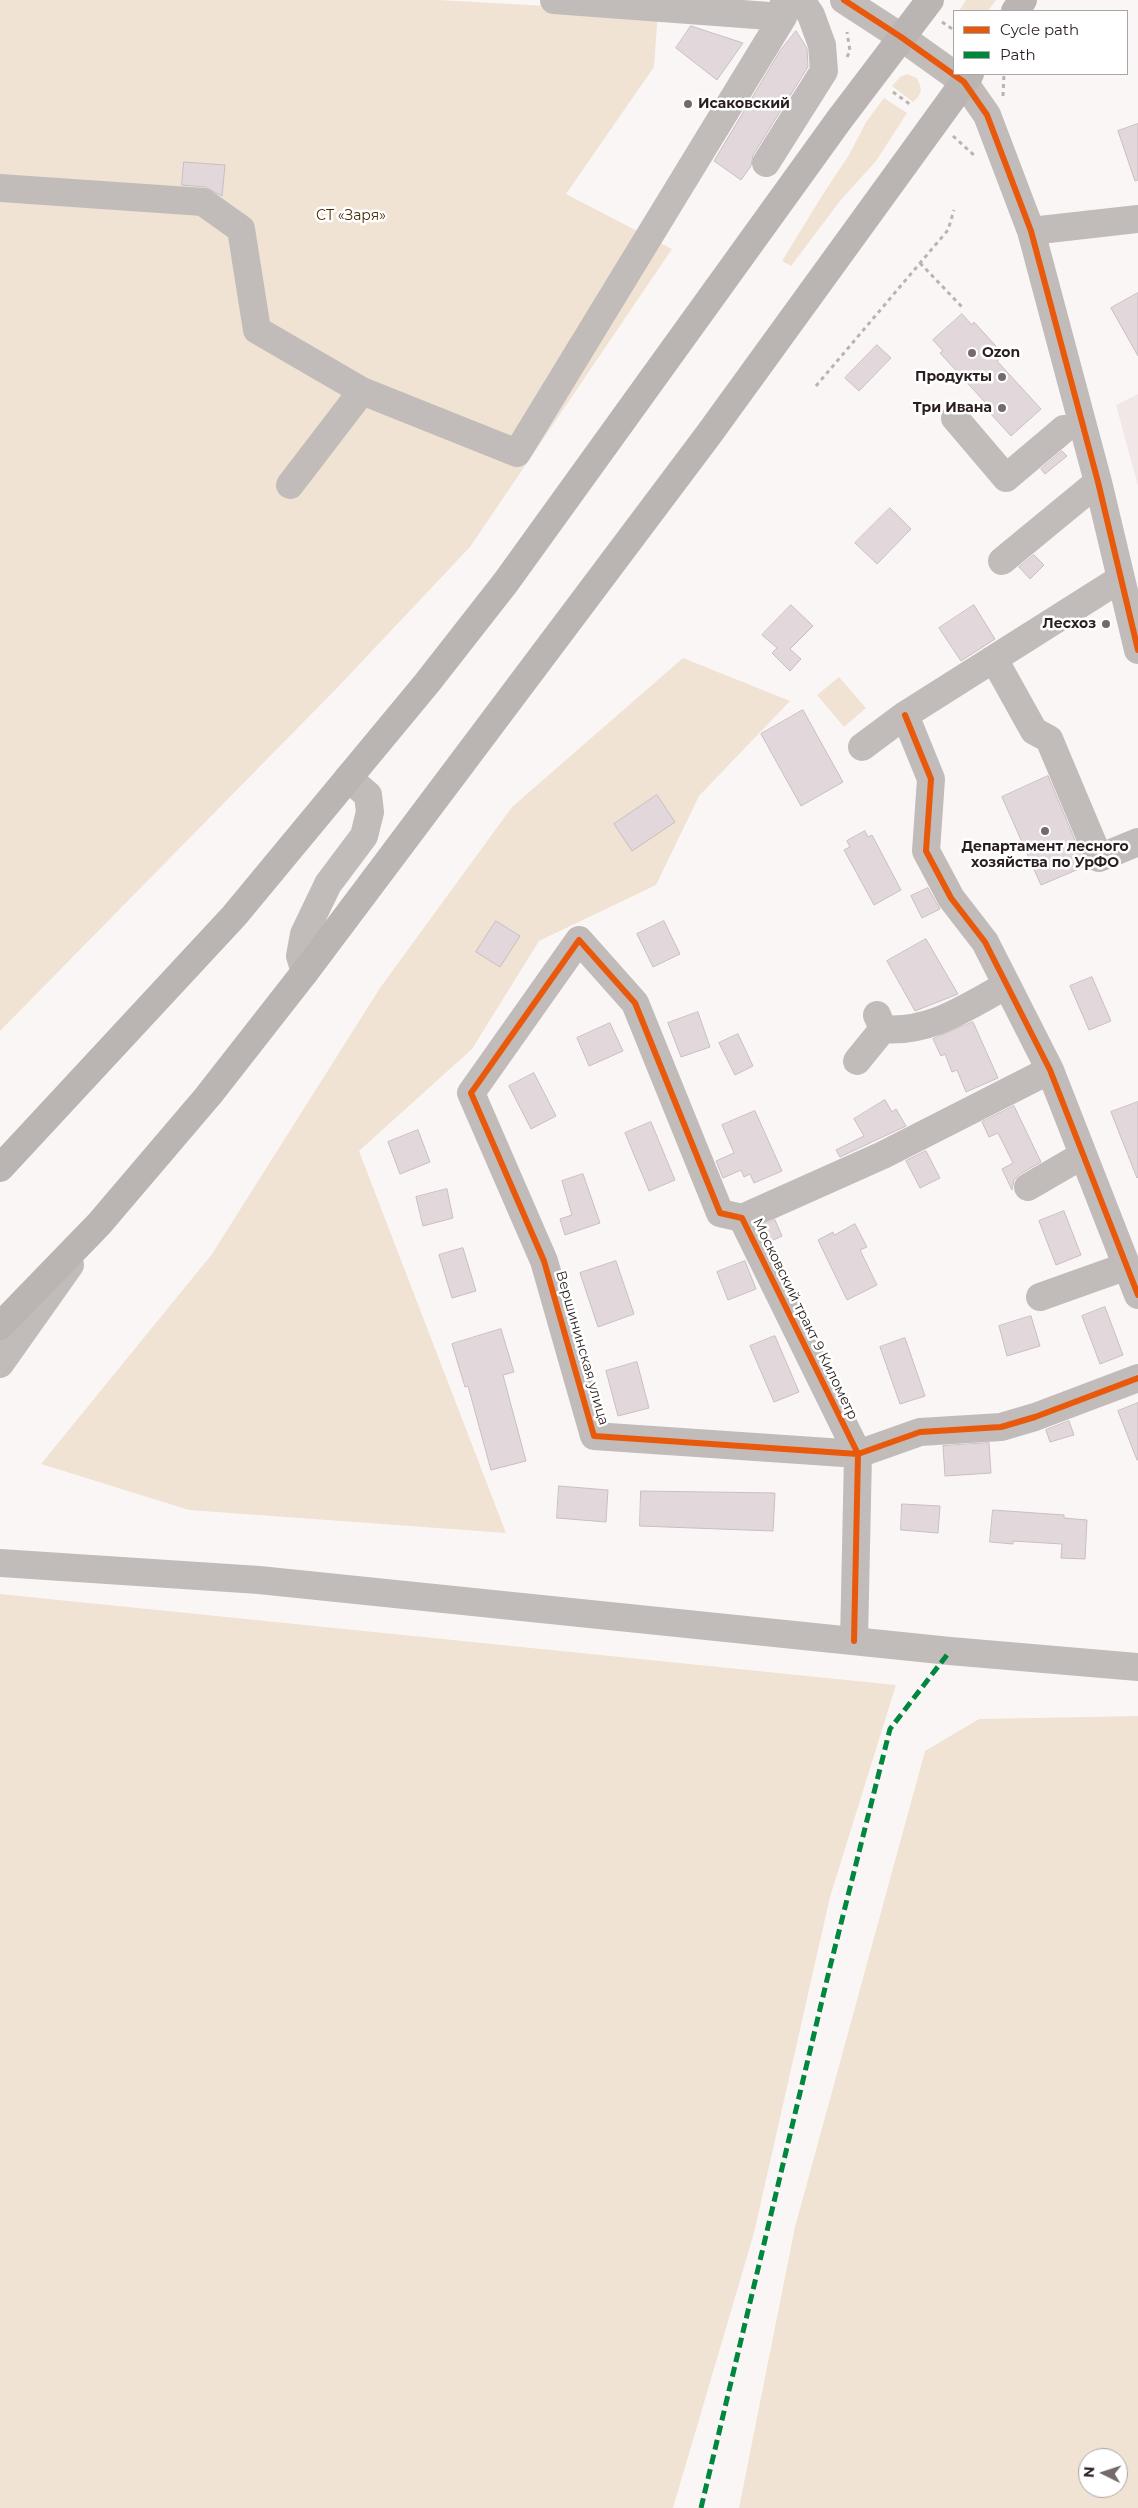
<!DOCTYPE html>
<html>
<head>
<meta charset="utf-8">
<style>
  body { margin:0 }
  #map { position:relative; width:1138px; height:2508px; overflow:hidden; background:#fbf6f6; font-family:Montserrat,sans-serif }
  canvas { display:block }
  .legend { position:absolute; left:953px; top:10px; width:175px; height:65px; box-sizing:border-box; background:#fff; border:1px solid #aaa5a5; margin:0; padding:6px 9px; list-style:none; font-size:15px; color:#2b1e1f }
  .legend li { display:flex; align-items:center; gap:10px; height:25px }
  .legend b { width:25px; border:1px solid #aaa5a5 }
  .north { position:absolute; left:1078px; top:2448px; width:50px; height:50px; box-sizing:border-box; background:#fff; border:1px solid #aaa5a5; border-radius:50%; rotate:274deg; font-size:14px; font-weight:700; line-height:20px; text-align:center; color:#2b1e1f }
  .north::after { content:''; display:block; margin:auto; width:18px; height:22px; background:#746a6a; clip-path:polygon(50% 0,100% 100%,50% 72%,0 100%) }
</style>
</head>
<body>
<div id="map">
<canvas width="1138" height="2508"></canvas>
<ul class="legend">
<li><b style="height:6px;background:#e8590c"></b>Cycle path</li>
<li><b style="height:6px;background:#00873e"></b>Path</li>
</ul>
<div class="north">N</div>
</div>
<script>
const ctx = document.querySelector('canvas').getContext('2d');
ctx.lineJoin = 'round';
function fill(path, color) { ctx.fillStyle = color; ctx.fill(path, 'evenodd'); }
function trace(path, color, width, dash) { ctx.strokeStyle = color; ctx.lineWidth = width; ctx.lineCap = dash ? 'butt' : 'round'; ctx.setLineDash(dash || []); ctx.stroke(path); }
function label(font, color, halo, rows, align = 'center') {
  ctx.font = font + ' Montserrat,sans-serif'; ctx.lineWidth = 5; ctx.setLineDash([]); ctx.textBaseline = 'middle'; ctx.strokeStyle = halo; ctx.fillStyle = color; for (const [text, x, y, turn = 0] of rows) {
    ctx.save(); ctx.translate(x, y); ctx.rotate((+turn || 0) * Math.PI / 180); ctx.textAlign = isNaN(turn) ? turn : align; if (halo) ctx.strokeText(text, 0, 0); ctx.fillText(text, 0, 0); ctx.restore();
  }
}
fill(new Path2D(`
  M1138 394V486L1116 405Z`), '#f2e7e7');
fill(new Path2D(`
  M0 0H438L658 12 654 67 566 194 672 249 470 547 337 688 0 1031Z
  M966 0H996L988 11H959Z
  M907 74 917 78C923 90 922 94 913 102L892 86 900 77Z
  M884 98 907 113 876 161 840 201 791 266 782 261 825 191 849 155 866 122Z
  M683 658 790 701 699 796 656 885 539 941 472 1049 359 1151 506 1533 189 1510 41 1464 212 1254 380 988 512 807Z
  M839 677 866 708 844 727 817 695Z
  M0 1594 896 1685 830 1897 754 2233 673 2508H0Z
  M1138 1716V2508H739L795 2227 925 1751 979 1719ZM1088 2458H1118V2488H1088Z`), '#f1e3d3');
const building = new Path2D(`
  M691 26 743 43 717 80 676 48Z
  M796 31 807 48 808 67 753 155 751 166 741 180 714 161 780 51Z
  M1138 124V180L1135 181 1118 131Z
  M184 162 225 165 222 196 205 187 182 185Z
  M1138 293V356L1111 308Z
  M962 314 972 325 974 322 1004 355 997 361 1041 409 1011 436 990 413 993 411 940 353 943 351 933 340Z
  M877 345 891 358 859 391 845 378Z
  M1062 451 1067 456 1045 474 1041 469Z
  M890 508 911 529 877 564 855 543Z
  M1034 555 1044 565 1030 579 1019 567Z
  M791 605 813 626 790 649 801 659 790 671 772 653 777 648 762 635Z
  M974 605 995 639 961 661 939 628Z
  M803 710 843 782 801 806 761 734Z
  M1048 776 1086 866 1041 885 1002 797Z
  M657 795 675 822 632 851 614 824Z
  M865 831 868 837 872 835 901 890 874 905 844 850 850 847 847 841Z
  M928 888 940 909 922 918 911 896Z
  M496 921 520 936 500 967 476 952Z
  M664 921 680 954 653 967 637 934Z
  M926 939 958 994 915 1011 887 961Z
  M1092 977 1111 1021 1089 1030 1070 986Z
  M698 1012 710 1047 681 1057 668 1023Z
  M973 1022 998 1078 966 1092 957 1070 952 1072 945 1054 941 1056 933 1039Z
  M610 1023 623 1051 589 1066 577 1038Z
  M738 1034 753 1066 735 1075 719 1043Z
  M534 1073 556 1116 531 1129 509 1086Z
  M885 1100 892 1112 896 1109 906 1126 840 1157 836 1150 864 1136 854 1119Z
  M1138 1102V1177L1137 1178 1111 1112Z
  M1014 1106 1041 1162 1020 1174 1014 1180 1012 1190 1002 1169 1013 1163 998 1133 989 1137 982 1122Z
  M755 1111 782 1171 754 1183 750 1174 744 1177 741 1170 723 1178 716 1161 734 1153 722 1125Z
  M651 1122 675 1180 649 1191 625 1133Z
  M418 1130 430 1162 400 1174 388 1142Z
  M926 1151 940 1178 920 1188 906 1161Z
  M583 1174 600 1223 565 1235 560 1219 572 1215 562 1181Z
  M447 1189 453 1218 423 1226 416 1197Z
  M1064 1211 1081 1255 1056 1265 1039 1221Z
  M775 1220 782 1236 771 1241 763 1226Z
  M855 1224 867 1247 860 1250 877 1285 847 1300 818 1240 833 1232 834 1235Z
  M463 1248 476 1291 452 1298 439 1255Z
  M616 1261 634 1314 598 1327 580 1273Z
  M745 1261 756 1289 728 1300 717 1272Z
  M1105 1307 1123 1355 1100 1364 1082 1316Z
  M1031 1316 1040 1346 1007 1356 999 1326Z
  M501 1329 514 1372 503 1375 526 1461 491 1470 468 1386 465 1387 452 1344Z
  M775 1336 799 1392 774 1402 750 1346Z
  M905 1338 925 1396 900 1404 880 1347Z
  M637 1362 649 1408 618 1416 606 1371Z
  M1138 1403V1460H1137L1118 1411Z
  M1069 1421 1074 1435 1050 1442 1046 1430Z
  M989 1443 991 1473 945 1476 943 1446Z
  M559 1486 608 1490 606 1522 557 1518Z
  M641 1491 775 1493 773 1531 640 1526Z
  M902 1504 940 1506 938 1533 901 1530Z
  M993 1510 1064 1515V1518L1087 1520 1085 1559 1061 1558 1062 1544 1013 1541V1544L990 1542Z`);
fill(building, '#e2d8dc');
trace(building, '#c7bfc1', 1);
trace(new Path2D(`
  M942 22 954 30
  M847 57 850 51 847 32
  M893 92 911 105
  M1003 96 1004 74
  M953 136 976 157
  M920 263 963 308
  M816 386 948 230 954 210`), '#b8b4b2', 3, [4, 4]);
trace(new Path2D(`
  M554 0 783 17 784 1
  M844 0 901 37 964 82 987 115 1031 231 1098 482 1138 650
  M766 163 824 71 822 45 811 15 801 0
  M0 188 203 202 241 229 257 330 362 391 517 453 783 17
  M1031 231 1138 219
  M955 418 1006 478 1064 429
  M290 485 362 391
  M1002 561 1098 482
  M994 659 1034 731 1049 739 1099 858 1138 842
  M905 715 931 779 926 851 951 898 985 942 1050 1070 1138 1295
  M862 747 905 715 1120 579
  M305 972 300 956 304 934 328 884 364 836 370 812 368 795 348 778
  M877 1015 883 1029C931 1033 966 1007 1007 985
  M857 1061 883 1029
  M1028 1187 1083 1155
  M742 1218 883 1155 1050 1070
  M1040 1297 1127 1266
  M0 1364 70 1265
  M0 1563 259 1580 950 1651 1138 1667
  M854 1641 858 1454 742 1218 720 1213 635 1003 579 940 471 1093 544 1261 594 1436 858 1454 920 1432 1001 1427 1035 1417 1138 1378`), '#c1bcba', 28);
trace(new Path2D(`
  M1015 11 1023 0
  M0 1168 234 916 427 683 506 582 839 120 930 0
  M0 1326 99 1224 208 1096 305 972 709 434 970 74`), '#bab5b3', 28);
trace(new Path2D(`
  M701 2508 830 1967 890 1729 950 1651`), '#00873e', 5, [10, 5]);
trace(new Path2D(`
  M844 0 901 37 964 82 987 115 1031 231 1098 482 1138 650
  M905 715 931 779 926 851 951 898 985 942 1050 1070 1138 1295
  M854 1641 858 1454 742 1218 720 1213 635 1003 579 940 471 1093 544 1261 594 1436 858 1454 920 1432 1001 1427 1035 1417 1138 1378`), '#e8590c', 6);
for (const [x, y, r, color] of [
  [688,104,5,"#746a6a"],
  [972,353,5,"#746a6a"],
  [1002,377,5,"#746a6a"],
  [1002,408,5,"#746a6a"],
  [1106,624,5,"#746a6a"],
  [1045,831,5,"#746a6a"]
]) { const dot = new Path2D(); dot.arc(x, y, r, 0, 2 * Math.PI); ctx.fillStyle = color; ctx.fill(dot); trace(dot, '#fff', 2); }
label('bold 14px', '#2b1e1f', '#fff', [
  ["Исаковский",698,104,"left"],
  ["Ozon",982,353,"left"],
  ["Продукты",992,377],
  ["Три Ивана",992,408],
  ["Лесхоз",1096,624],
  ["Департамент лесного",1045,847,"center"],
  ["хозяйства по УрФО",1045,863,"center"]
], 'right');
label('14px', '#452b00', '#fff', [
  ["СТ «Заря»",351,216]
]);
label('14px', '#2b1e1f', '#fff', [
  ["Московский тракт 9 Километр",805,1319,64],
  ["Вершининская улица",582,1348,74]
]);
</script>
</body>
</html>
